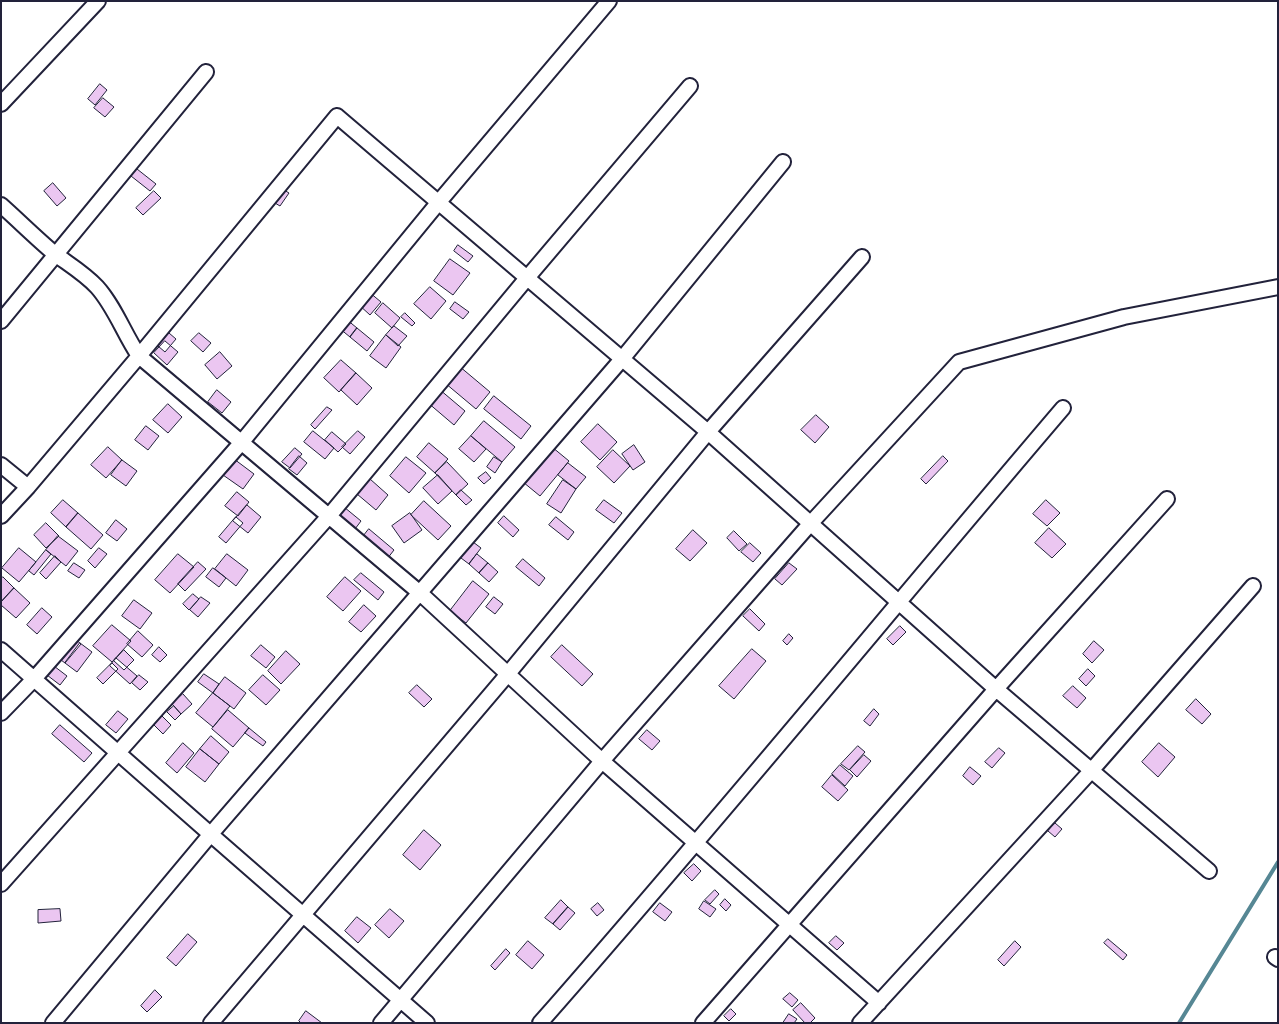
<!DOCTYPE html>
<html>
<head>
<meta charset="utf-8">
<style>
  body { margin:0 }
  #map { position:relative; width:1279px; height:1024px; overflow:hidden; background:#fff; font-family:Delius,sans-serif }
  canvas { display:block }
  .frame { position:absolute; inset:0; border:2px solid #22223b; pointer-events:none }
</style>
</head>
<body>
<div id="map">
<canvas width="1279" height="1024"></canvas>
<div class="frame"></div>
</div>
<script>
const ctx = document.querySelector('canvas').getContext('2d');
ctx.lineJoin = 'round';
function trace(path, color, width, dash) { ctx.strokeStyle = color; ctx.lineWidth = width; ctx.lineCap = dash ? 'butt' : 'round'; ctx.setLineDash(dash || []); ctx.stroke(path); }
function fill(path, color) { ctx.fillStyle = color; ctx.fill(path, 'evenodd'); }
trace(new Path2D(`
  M1179 1023 1278 862`), '#568794', 4);
const building = new Path2D(`
  M100 84 107 90 95 105 88 99Z
  M103 98 114 107 105 117 94 108Z
  M137 169 156 184 150 191 131 176Z
  M53 183 66 198 57 206 44 191Z
  M284 190 289 193 280 206 275 203Z
  M154 191 161 198 143 215 136 208Z
  M458 245 473 256 468 262 454 251Z
  M450 259 470 273 453 295 434 281Z
  M430 287 446 301 431 319 414 304Z
  M369 292 381 302 370 315 358 304Z
  M455 302 469 312 463 319 450 309Z
  M383 303 400 318 392 328 375 313Z
  M405 313 415 323 412 326 401 317Z
  M346 319 357 328 350 337 339 328Z
  M394 326 407 336 398 346 386 335Z
  M357 328 374 342 367 351 350 337Z
  M169 333 176 339 165 352 158 346Z
  M199 333 211 343 203 352 191 341Z
  M386 335 401 347 386 368 370 356Z
  M165 341 178 352 167 365 154 353Z
  M220 352 232 366 217 379 205 365Z
  M341 360 356 373 339 392 324 378Z
  M459 366 490 392 476 409 445 383Z
  M356 373 372 388 357 405 341 390Z
  M439 389 465 411 454 425 427 402Z
  M217 390 231 402 222 413 208 402Z
  M494 396 531 426 521 439 484 409Z
  M168 404 182 417 168 433 153 420Z
  M327 407 332 410 315 429 311 425Z
  M816 415 829 427 815 443 801 430Z
  M484 421 515 447 502 462 471 436Z
  M598 424 617 442 600 460 581 442Z
  M146 426 159 436 148 450 135 440Z
  M313 431 334 448 325 459 304 442Z
  M358 431 365 437 350 454 342 447Z
  M332 432 346 444 338 452 325 440Z
  M471 436 486 449 474 462 459 449Z
  M429 443 448 459 435 473 417 457Z
  M634 445 645 462 633 470 622 454Z
  M108 447 122 460 106 478 91 465Z
  M552 447 569 461 540 496 523 482Z
  M295 448 302 454 290 468 282 462Z
  M613 450 630 466 614 483 597 467Z
  M299 456 307 463 297 475 289 469Z
  M943 456 948 461 926 484 921 479Z
  M406 457 426 473 409 493 390 476Z
  M494 457 502 462 495 473 487 467Z
  M234 459 254 474 243 489 223 475Z
  M122 460 137 471 126 486 111 475Z
  M447 462 468 484 456 495 435 473Z
  M568 463 586 477 576 489 558 475Z
  M486 472 491 478 484 484 478 478Z
  M438 475 452 491 438 504 423 488Z
  M370 479 388 495 376 510 357 494Z
  M563 480 576 489 561 513 547 504Z
  M461 490 472 500 466 505 456 495Z
  M237 492 249 502 238 516 225 506Z
  M63 500 78 513 66 527 51 513Z
  M604 500 622 513 614 523 596 510Z
  M1046 500 1060 513 1047 526 1033 514Z
  M424 501 451 526 438 540 411 515Z
  M247 505 261 517 248 533 233 521Z
  M344 507 361 521 355 529 338 514Z
  M78 513 103 535 91 549 66 527Z
  M410 513 422 530 404 543 392 526Z
  M504 516 519 530 513 537 498 523Z
  M236 517 243 523 226 543 219 537Z
  M556 517 574 532 568 540 549 525Z
  M116 520 127 529 117 541 106 533Z
  M46 523 59 536 46 548 34 535Z
  M1049 528 1066 544 1052 558 1035 543Z
  M369 529 394 550 387 559 362 538Z
  M693 530 707 543 690 561 676 549Z
  M734 531 747 544 739 551 727 538Z
  M58 536 78 551 66 566 46 550Z
  M469 539 481 548 469 564 457 555Z
  M750 543 761 553 753 562 741 552Z
  M19 548 36 562 19 582 2 568Z
  M99 548 107 554 95 568 88 561Z
  M46 550 51 554 34 575 29 571Z
  M178 554 194 567 170 593 155 580Z
  M227 554 248 570 236 586 215 569Z
  M477 554 488 563 479 573 469 564Z
  M55 556 61 562 46 579 40 573Z
  M523 559 545 578 539 586 516 567Z
  M198 562 206 569 185 591 178 584Z
  M74 563 85 570 79 578 68 571Z
  M488 563 498 572 489 582 479 573Z
  M789 563 797 569 782 585 775 579Z
  M213 568 226 578 219 587 206 577Z
  M361 573 384 592 378 600 354 580Z
  M3 577 14 588 1 602V579Z
  M345 577 361 591 343 611 327 597Z
  M473 581 489 594 466 623 450 611Z
  M14 588 30 603 16 618 1 605V602Z
  M193 594 199 599 189 610 183 604Z
  M201 597 210 603 198 617 190 610Z
  M494 597 503 604 495 614 486 607Z
  M134 600 152 613 140 629 122 616Z
  M364 605 376 616 361 632 349 622Z
  M42 608 52 617 37 634 27 625Z
  M750 609 765 624 759 631 743 616Z
  M112 625 131 641 112 662 93 646Z
  M900 626 906 632 893 645 887 639Z
  M138 631 153 645 142 657 127 644Z
  M789 634 793 638 787 645 783 641Z
  M73 637 81 644 65 663 57 657Z
  M1094 641 1104 650 1092 663 1083 654Z
  M80 643 92 652 77 672 65 663Z
  M261 645 275 657 266 668 251 656Z
  M562 645 593 674 582 686 551 657Z
  M159 647 167 655 160 662 152 655Z
  M752 649 766 661 734 699 719 686Z
  M124 650 134 660 124 670 114 661Z
  M286 651 300 664 281 684 268 671Z
  M116 658 137 676 130 684 110 666Z
  M50 663 67 676 60 685 43 672Z
  M112 663 118 669 103 684 97 678Z
  M1088 669 1095 676 1086 686 1079 679Z
  M204 674 219 684 213 693 198 682Z
  M139 675 148 682 140 690 132 683Z
  M263 675 280 690 266 705 249 690Z
  M225 677 246 693 234 709 213 693Z
  M417 685 432 699 424 707 409 693Z
  M1073 686 1086 698 1077 708 1063 696Z
  M213 693 230 706 213 727 196 713Z
  M183 694 192 704 181 714 172 704Z
  M1196 699 1211 714 1202 724 1186 710Z
  M174 706 181 714 175 720 167 712Z
  M874 709 879 714 870 726 864 721Z
  M228 710 249 728 233 747 212 729Z
  M118 711 128 719 116 733 106 725Z
  M162 716 171 725 163 734 154 725Z
  M60 725 92 753 84 762 52 734Z
  M249 728 266 742 263 746 245 733Z
  M647 730 660 741 652 750 639 739Z
  M211 736 229 752 219 764 200 749Z
  M183 743 194 753 177 773 166 763Z
  M1159 743 1175 757 1158 777 1142 762Z
  M858 746 865 752 849 770 841 764Z
  M999 748 1005 753 992 768 985 762Z
  M200 749 219 764 205 782 186 767Z
  M864 755 871 761 857 777 850 770Z
  M840 765 853 776 845 786 832 774Z
  M970 767 981 776 973 785 963 776Z
  M832 775 848 790 838 801 822 787Z
  M1055 823 1062 829 1055 837 1048 831Z
  M424 830 441 845 420 870 403 855Z
  M694 864 701 871 692 881 684 873Z
  M715 890 719 894 710 904 705 900Z
  M725 899 731 905 726 911 720 905Z
  M561 900 568 907 553 924 545 918Z
  M704 901 716 909 710 917 699 909Z
  M598 903 604 910 597 916 591 909Z
  M660 903 672 912 665 921 653 912Z
  M568 907 575 913 560 930 553 924Z
  M60 909 61 921 38 923V910Z
  M390 909 404 921 389 938 375 925Z
  M357 917 371 928 358 943 345 931Z
  M188 934 197 942 176 966 167 958Z
  M836 936 844 943 837 950 829 943Z
  M1108 939 1127 955 1123 960 1104 943Z
  M528 941 544 955 532 969 516 955Z
  M1015 941 1021 947 1004 966 998 960Z
  M506 949 510 953 495 970 491 966Z
  M155 990 162 997 147 1012 141 1006Z
  M790 993 798 1000 792 1007 783 999Z
  M801 1003 815 1018 810 1023H805L793 1010Z
  M731 1009 736 1014 729 1021 724 1016Z
  M306 1011 322 1023H301L299 1021Z
  M789 1014 797 1019 794 1023H783Z`);
fill(building, '#ebc6f1');
trace(building, '#22223b', 1);
const street = new Path2D(`
  M1 104 98 1
  M1 205C19 221 37 239 55 254 70 265 85 274 97 287 115 307 124 334 139 356L420 593 602 761 879 1003
  M1 321 206 72
  M1 465 28 487
  M1 516 28 487 139 356 337 116 708 432 996 689 1209 871
  M1 650C143 775 284 899 427 1023
  M1 713 34 679 241 443 438 203 609 1
  M1 884 329 516 527 278 690 86
  M1275 957 1278 959
  M53 1023 210 835 622 359 783 162
  M211 1023 507 675 708 432 862 257
  M381 1023 602 761 810 524 959 362 1124 317 1278 287
  M540 1023C718 821 888 613 1063 408
  M703 1023 996 689 1167 499
  M860 1023 1091 771 1253 586`);
trace(street, '#22223b', 18);
trace(street, '#fff', 14);
</script>
</body>
</html>
